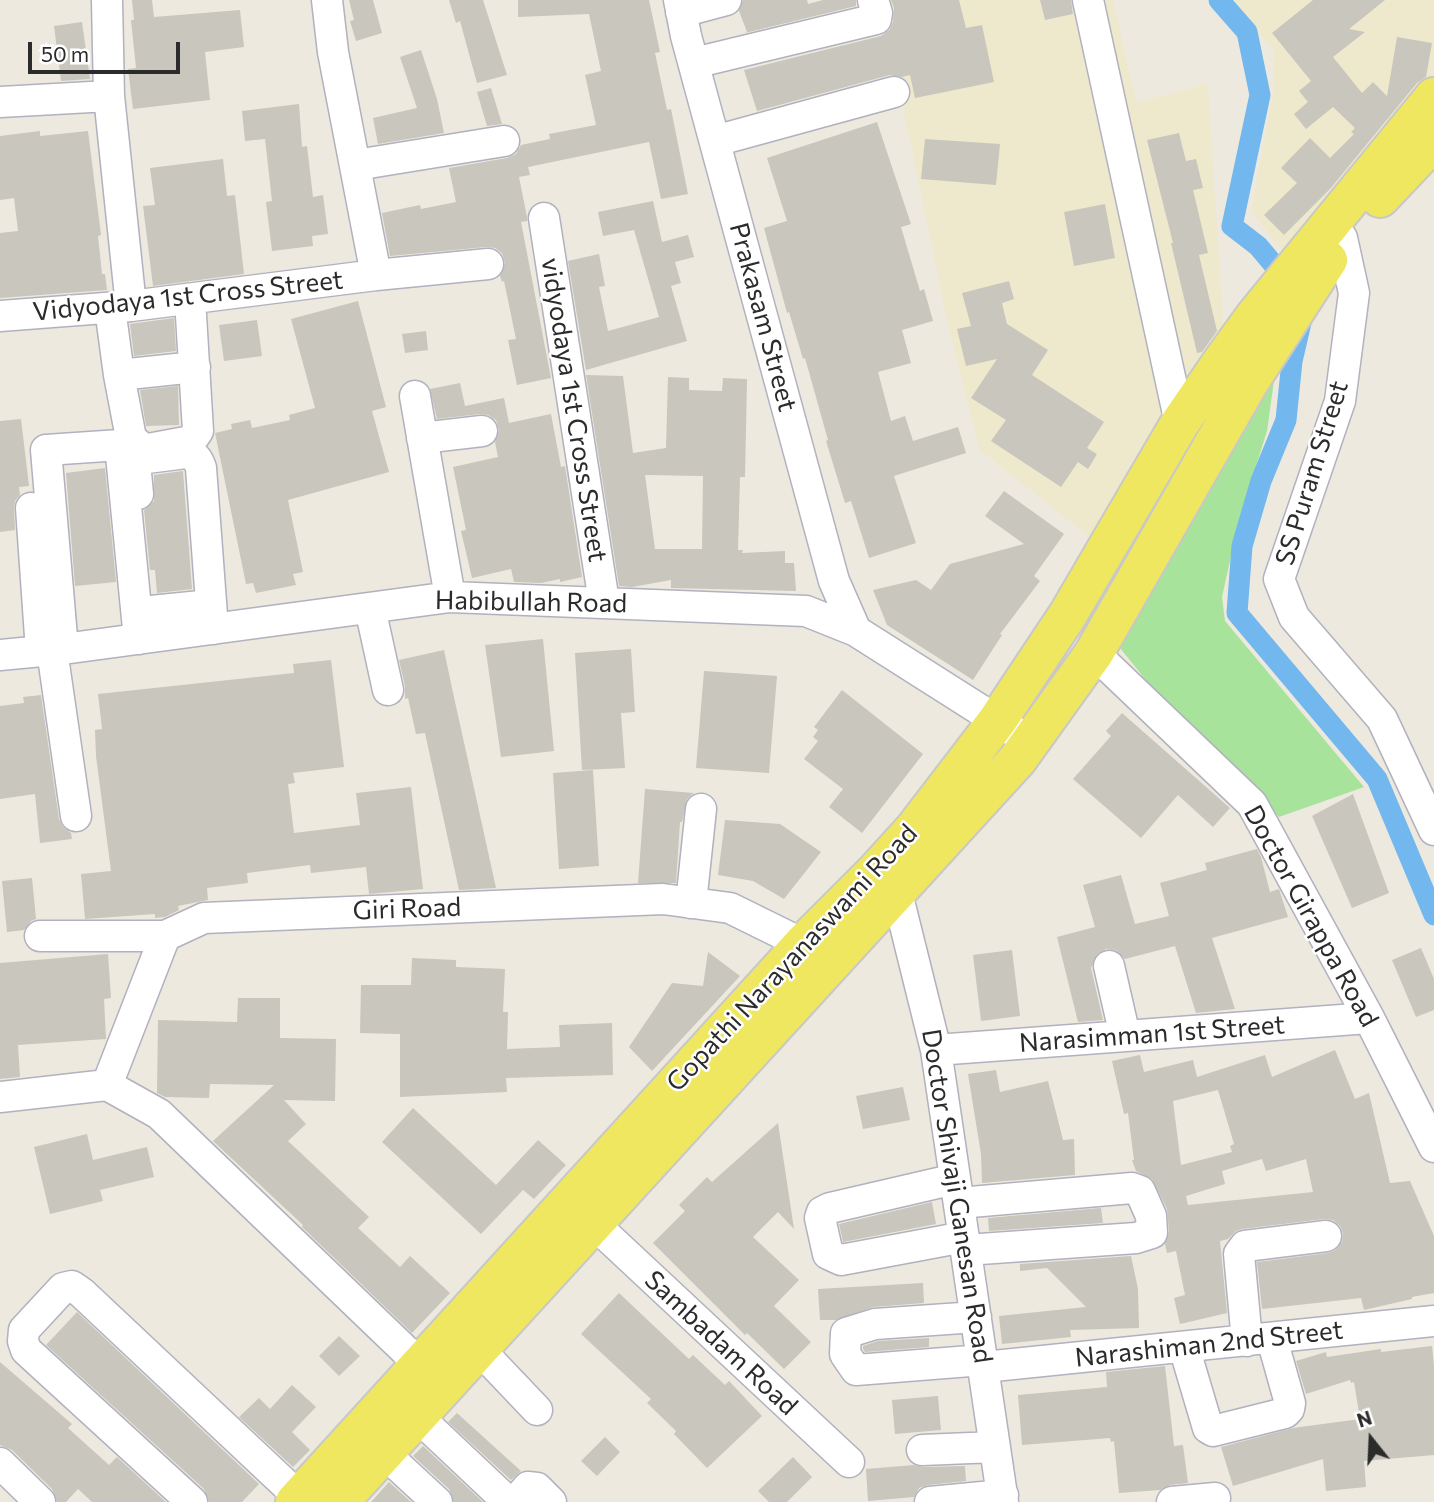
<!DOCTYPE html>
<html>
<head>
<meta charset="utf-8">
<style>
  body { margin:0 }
  #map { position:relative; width:1434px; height:1502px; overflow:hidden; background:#ede9de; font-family:Commissioner,sans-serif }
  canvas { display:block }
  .north { position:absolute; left:1336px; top:1404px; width:70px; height:70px; -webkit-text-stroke:5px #fff; paint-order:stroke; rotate:342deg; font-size:19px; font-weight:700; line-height:28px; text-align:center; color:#2b2b2b }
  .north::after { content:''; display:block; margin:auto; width:24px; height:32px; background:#2b2b2b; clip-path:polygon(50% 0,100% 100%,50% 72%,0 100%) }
  .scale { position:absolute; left:28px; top:42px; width:152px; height:32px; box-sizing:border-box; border:4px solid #2b2b2b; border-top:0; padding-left:9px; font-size:21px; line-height:24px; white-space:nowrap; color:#2b2b2b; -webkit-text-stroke:5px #fff; paint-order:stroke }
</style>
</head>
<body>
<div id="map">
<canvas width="1434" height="1502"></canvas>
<div class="north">N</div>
<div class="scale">50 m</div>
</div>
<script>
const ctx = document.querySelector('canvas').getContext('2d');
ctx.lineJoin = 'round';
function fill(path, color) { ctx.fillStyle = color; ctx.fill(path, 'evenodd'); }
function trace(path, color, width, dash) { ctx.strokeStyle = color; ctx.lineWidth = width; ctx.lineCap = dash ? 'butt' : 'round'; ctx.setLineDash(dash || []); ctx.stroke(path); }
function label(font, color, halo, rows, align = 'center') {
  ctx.font = font + ' Commissioner,sans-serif'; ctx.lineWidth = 5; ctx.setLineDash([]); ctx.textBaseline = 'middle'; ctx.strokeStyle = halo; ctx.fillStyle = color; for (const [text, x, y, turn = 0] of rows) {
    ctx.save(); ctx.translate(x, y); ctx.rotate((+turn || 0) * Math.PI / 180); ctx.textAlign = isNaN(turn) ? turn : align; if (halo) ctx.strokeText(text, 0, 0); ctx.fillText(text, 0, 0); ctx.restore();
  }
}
fill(new Path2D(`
  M881 0H1113L1136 102 1208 84 1225 351 1159 429 1091 538 980 450 947 321Z
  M1232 0H1434V76L1379 152 1287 256 1251 211 1273 95 1274 51Z`), '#eee9cd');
fill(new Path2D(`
  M1278 352 1267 431 1239 520 1222 597 1225 621 1364 787 1279 817 1263 799 1153 689 1112 638Z`), '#a7e39b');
trace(new Path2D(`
  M1219 0 1247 32 1260 95 1232 226 1258 246 1290 284
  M1302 318 1292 361 1286 420 1261 481 1242 546 1237 613 1377 779 1434 915`), '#72b7ee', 21);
fill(new Path2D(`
  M132 0H152L154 17 240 10 244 47 205 52 210 100 133 109 128 69 136 68 131 20H134Z
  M349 0H373L382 33 356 41 350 21 354 20Z
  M449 0H483L507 75 477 83 460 21 456 23Z
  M518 0H649L660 52 655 53 667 110 671 109 688 194 661 199 649 142 528 167 530 175 519 177 527 217V221L521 222 551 378 517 385 508 340 516 339 504 281 502 282 500 276 505 263 502 253 495 248 486 247 390 256 382 213 420 205 421 209 456 202 449 168 507 158 516 154 521 145 550 139 549 134 596 125 585 75 601 71 589 14 518 17Z
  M743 0H807L808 4 823 0H856V6L745 33 747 32 739 11Z
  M891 0H959L966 28 982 25 994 82 915 98 910 75 902 77 890 75 757 111 744 70 881 36 889 30 893 22 894 8Z
  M1040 0H1071L1073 14 1045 20Z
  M1313 0H1385L1349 29 1365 32 1333 57 1362 93 1373 82 1387 96 1397 37 1432 43 1426 77 1417 83 1330 189 1284 235 1264 215 1297 183 1281 168 1310 138 1330 158 1354 134 1351 132 1355 128 1333 107 1306 129 1294 114 1308 102 1299 91 1311 81 1272 33Z
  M82 22 90 79 61 81 54 26Z
  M421 50 437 99 444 133 378 144 373 118 417 108 400 57Z
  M491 88 502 124 487 126 477 92Z
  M299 104 302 147 307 146 313 197 323 195 328 234 312 236 313 246 272 251 266 202 272 201 265 139 245 141 242 111Z
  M877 122 911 224 901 227 920 291 924 289 933 321 902 330 911 363 878 372 891 421 905 416 913 441 958 427 966 453 894 476 916 543 869 558 851 501 845 503 826 441 828 440 805 358 803 359 789 312 787 313 764 228 787 221 767 158Z
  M40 131V136L88 131 101 235 98 236 102 274H105L107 290 0 298V233L18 231 14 198 0 200V136Z
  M1179 133 1186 161 1196 159 1203 188 1193 190 1208 253 1199 255 1217 331 1202 352 1197 353 1171 243H1173L1147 140Z
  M925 139 1000 144 996 185 921 179Z
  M223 159 227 196 235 195 244 274 153 286 143 206 155 205 150 168Z
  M653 201 662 242 688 235 694 257 675 262 681 283 671 286 687 341 586 370 568 261 599 254 605 286 599 287 608 331 659 317 634 230 603 236 598 212Z
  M1105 204 1115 258 1074 266 1064 212Z
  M1009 281 1014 299 1002 303 1007 324 1048 350 1032 375 1104 422 1087 448 1097 454 1088 469 1078 462 1061 487 991 441 1006 420 971 398 997 359 966 366 957 329 971 326 962 293Z
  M358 301 386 407 372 411 389 472 288 500 303 572 293 574 296 585 256 593 253 583 246 584 215 433 232 429 231 424 250 420 252 428 290 420 289 415 315 408 291 319Z
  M174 318 176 351 134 356 130 324Z
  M257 320 262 356 224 361 219 325Z
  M426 331 428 350 405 353 402 334Z
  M586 375 623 376 633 453 666 448 668 377 689 378V390L722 391 723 378 747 379 745 477H740L738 550H743L742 553 785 551V563H794L796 591 671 588V580L632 587 619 586ZM645 475 703 476 702 549H655Z
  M460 383 465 406 504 398 509 423 551 414 561 467 565 466 582 577 560 582V579L541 583 514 582 511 569 472 578 461 531 466 530 453 467 498 457 495 442 499 430 496 420 488 415 480 414 437 419 430 389Z
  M178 386 179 425 146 426 140 390Z
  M21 419 29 486 19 487 20 495 15 501 14 509 15 530 0 532V421Z
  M105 468 116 582 75 586 66 473Z
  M183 471 192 589 157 593 155 570H150L144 510 154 501V475Z
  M1004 491 1064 534 1034 576 1040 581 1000 634 1002 635 973 680 887 625 873 590 916 580 931 590 950 564 1024 544 985 516Z
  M543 639 554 751 501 757 485 645Z
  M631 649 635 712 621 713 625 768 582 770 575 653Z
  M444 650 452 688 496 888 459 890 425 733 416 734 408 698 405 699V686L399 660Z
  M331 660 344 767 293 773 295 783 288 784 294 833 360 825 356 793 411 787 423 889 369 894 366 867 311 873 310 865 247 873 248 883 207 888 208 900 178 906 179 910 165 917 155 918V914L85 919 81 874 111 871 96 756 95 730 102 729 98 694 294 673 293 664Z
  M704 671 777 676 769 773 696 768Z
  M842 690 923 754 862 833 829 807 843 789 804 759 818 741 813 737 818 730 814 727Z
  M41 695 59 819 63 827 71 833 72 839 40 843 35 794 0 799V706L24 703 23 697Z
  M1122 713 1230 808 1213 827 1178 795 1141 838 1073 779 1111 736 1106 731Z
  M593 770 599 866 559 869 553 773Z
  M645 789 694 793 687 799 682 822H680L676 883H638Z
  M1353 794 1389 893 1352 908 1312 816Z
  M725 820 780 824 821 852 784 899 753 881 718 875Z
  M1257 849 1261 857 1270 892 1279 889 1288 917 1212 938 1235 1009 1196 1013 1175 946 1125 959 1115 950 1106 949 1097 954 1091 968 1103 1020 1078 1022 1057 937 1095 927 1083 885 1121 875 1135 924 1169 916 1160 883 1207 870 1205 863Z
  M32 878 36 919 31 921 24 930 7 932 2 881Z
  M1421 948 1434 979V1010L1416 1017 1392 960Z
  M1012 950 1020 1016 981 1021 973 955Z
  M708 952 740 976 652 1071 629 1047 672 983 703 986Z
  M108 954 111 998 104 999 106 1039 18 1045 20 1077 0 1079V963Z
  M412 958 456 960V967L505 969 503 1012H508L507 1049 560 1047 559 1025 612 1023 613 1075 506 1078 507 1092 400 1097V1034L360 1033 361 985H411Z
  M238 998H280V1038L336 1039 335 1101 284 1100 306 1124 288 1141 369 1217 358 1228 400 1267 410 1256 450 1293 412 1333 302 1227 303 1225 213 1141 274 1085 210 1084 209 1098 165 1097 157 1093 158 1020 237 1022Z
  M1335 1050 1355 1099 1369 1093 1390 1183 1410 1181 1434 1236V1293L1412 1297V1299L1364 1310 1361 1298 1262 1309 1257 1262 1328 1253 1336 1250 1342 1242 1343 1233 1340 1226 1333 1220 1324 1219 1242 1229 1236 1231 1228 1239 1220 1241 1227 1313 1180 1324 1174 1298 1185 1295 1176 1251 1167 1253 1165 1244 1169 1232 1167 1209 1152 1179 1136 1171 1132 1160H1134L1128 1113 1124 1114 1112 1061 1140 1055 1144 1072 1193 1060 1197 1077 1265 1055 1272 1077ZM1218 1090 1234 1144 1230 1146 1232 1152 1181 1165 1173 1101ZM1262 1159 1266 1171 1306 1159 1313 1192 1188 1205 1186 1196 1225 1184 1222 1171Z
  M996 1070 1000 1092 1048 1081 1063 1140 1074 1139 1075 1175 982 1183 981 1154 968 1074Z
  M903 1087 910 1120 863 1129 856 1096Z
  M413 1108 496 1185 538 1140 566 1165 534 1199 523 1190 481 1234 382 1142Z
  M778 1123 794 1229 778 1212 753 1237 799 1280 774 1306 811 1342 784 1369 747 1333 745 1335 653 1243 685 1211 679 1205 707 1177 712 1182Z
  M87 1134 93 1160 147 1147 154 1177 100 1190 103 1201 50 1214 34 1147Z
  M932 1202 936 1224 843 1242 839 1224Z
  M1101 1208 1103 1223 989 1231 988 1218Z
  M1131 1256 1138 1289 1139 1328 1070 1330 1071 1337 1002 1344 999 1316 1086 1307 1047 1268 1020 1271V1264Z
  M923 1283 924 1303 873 1307 836 1320H820L818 1289Z
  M619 1293 689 1359 693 1355 725 1385 729 1381 762 1416 707 1468 674 1434 676 1431 647 1403 651 1399 581 1334Z
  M77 1312 259 1484 242 1502H209L204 1489 46 1345Z
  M339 1336 360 1356 339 1376 319 1356Z
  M929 1338V1347L865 1352 863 1349V1346L878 1341Z
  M1432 1346 1434 1366V1455L1364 1461 1366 1487 1326 1491 1323 1459 1233 1486 1221 1447 1293 1428 1360 1419 1354 1382 1351 1383 1350 1380 1306 1394 1296 1361 1326 1352 1327 1357 1381 1349V1352Z
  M0 1362 72 1424 68 1428 109 1465 117 1457 166 1502H92L78 1489 66 1502H57L52 1489 12 1450 0 1445Z
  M1165 1366 1174 1446 1183 1445 1188 1483 1170 1485 1160 1490 1119 1493 1114 1441 1111 1442 1110 1438 1022 1445 1018 1395 1107 1387 1106 1372Z
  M292 1385 316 1407 292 1432 310 1450 293 1467 239 1417 259 1398 270 1409Z
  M938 1396 941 1430 895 1434 892 1400Z
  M457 1413 521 1471 511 1480 448 1422Z
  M605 1437 620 1452 597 1476 581 1461Z
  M423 1446 483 1502H454L449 1489 413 1456Z
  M793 1457 812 1477 787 1502H769L758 1491Z
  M914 1465 923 1467 965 1466 966 1481 928 1485 919 1488 914 1497 868 1501 866 1469Z
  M389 1482 411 1502H371Z`), '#c8c6bd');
const minor = new Path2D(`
  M107 0 109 96 131 306
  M327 0 333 52 376 275
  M679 0 686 36 834 581 856 631
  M1088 0 1180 423
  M681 12 726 0
  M694 63 872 20 876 19 877 13 873 0
  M0 102 109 96
  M715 141 894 92
  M356 165 504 141
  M544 218 604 602
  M1342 238 1354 293 1340 401 1279 579 1294 617 1382 719 1434 830
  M110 308 119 375 131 438 142 448 148 449 191 441 198 431 190 299
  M0 316 131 306 376 275 488 264
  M119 375 195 367
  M415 396 450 597
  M422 438 482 431
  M138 494 135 463 139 459 186 453C195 455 198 459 201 468L213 629
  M31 508 41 651
  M370 608 388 690
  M151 611 211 605
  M63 649 46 450 120 445 139 639
  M52 650 76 816
  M1094 653 1252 804 1369 1018 1434 1147
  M0 655 63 649 450 597 806 611 856 631 1015 732
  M885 880 897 893 936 1050 1003 1502
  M691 903 701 809
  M40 936H165
  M1109 966 1125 1036
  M936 1050 1369 1018
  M107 1085 165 936 204 918 663 899 730 908 803 944
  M0 1097 107 1085 159 1114 435 1379
  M955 1179 830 1208 822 1212 820 1218 828 1254 841 1260 964 1237
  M959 1203 1132 1188 1140 1191 1151 1216 1152 1233 1136 1238 966 1250
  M593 1223 849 1462
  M976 1317 875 1324 846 1333 845 1354 856 1370 983 1360
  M1247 1341 1239 1254 1245 1246 1326 1236
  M1184 1347 1208 1428 1213 1431 1285 1413 1289 1409 1290 1403 1272 1339
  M479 1349 537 1410
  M984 1367 1434 1321
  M417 1416 505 1499
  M922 1450 995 1447
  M384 1453 437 1502
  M0 1463 40 1502
  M192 1502 26 1350 23 1341 24 1330 63 1288 72 1286 82 1293 299 1497
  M515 1502 528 1487 537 1488 551 1502
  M930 1502 1003 1495
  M1172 1502 1215 1498`);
const major = new Path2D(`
  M1380 198 1434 141
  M295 1502 803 944 876 871 915 828 997 721 1067 616 1180 423 1221 363 1255 316 1434 97
  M339 1502 1018 759 1094 653 1248 384 1328 260`);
trace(minor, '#b1b1bf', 33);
trace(major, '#c8c8c8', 42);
trace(minor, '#fff', 30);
trace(major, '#efe760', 38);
label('26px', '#2b2b2b', '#fff', [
  ["Vidyodaya 1st Cross Street",188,296,-6],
  ["Prakasam Street",763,317,75],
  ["vidyodaya 1st Cross Street",574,410,81],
  ["SS Puram Street",1312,473,-73],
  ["Habibullah Road",531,602,1],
  ["Giri Road",407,909,-2],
  ["Doctor Girappa Road",1311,916,61],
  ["Gopathi Narayanaswami Road",792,958,-47],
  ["Narasimman 1st Street",1152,1034,-4],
  ["Doctor Shivaji Ganesan Road",957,1196,81],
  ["Sambadam Road",721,1343,43],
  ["Narashiman 2nd Street",1209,1344,-6]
]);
</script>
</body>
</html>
